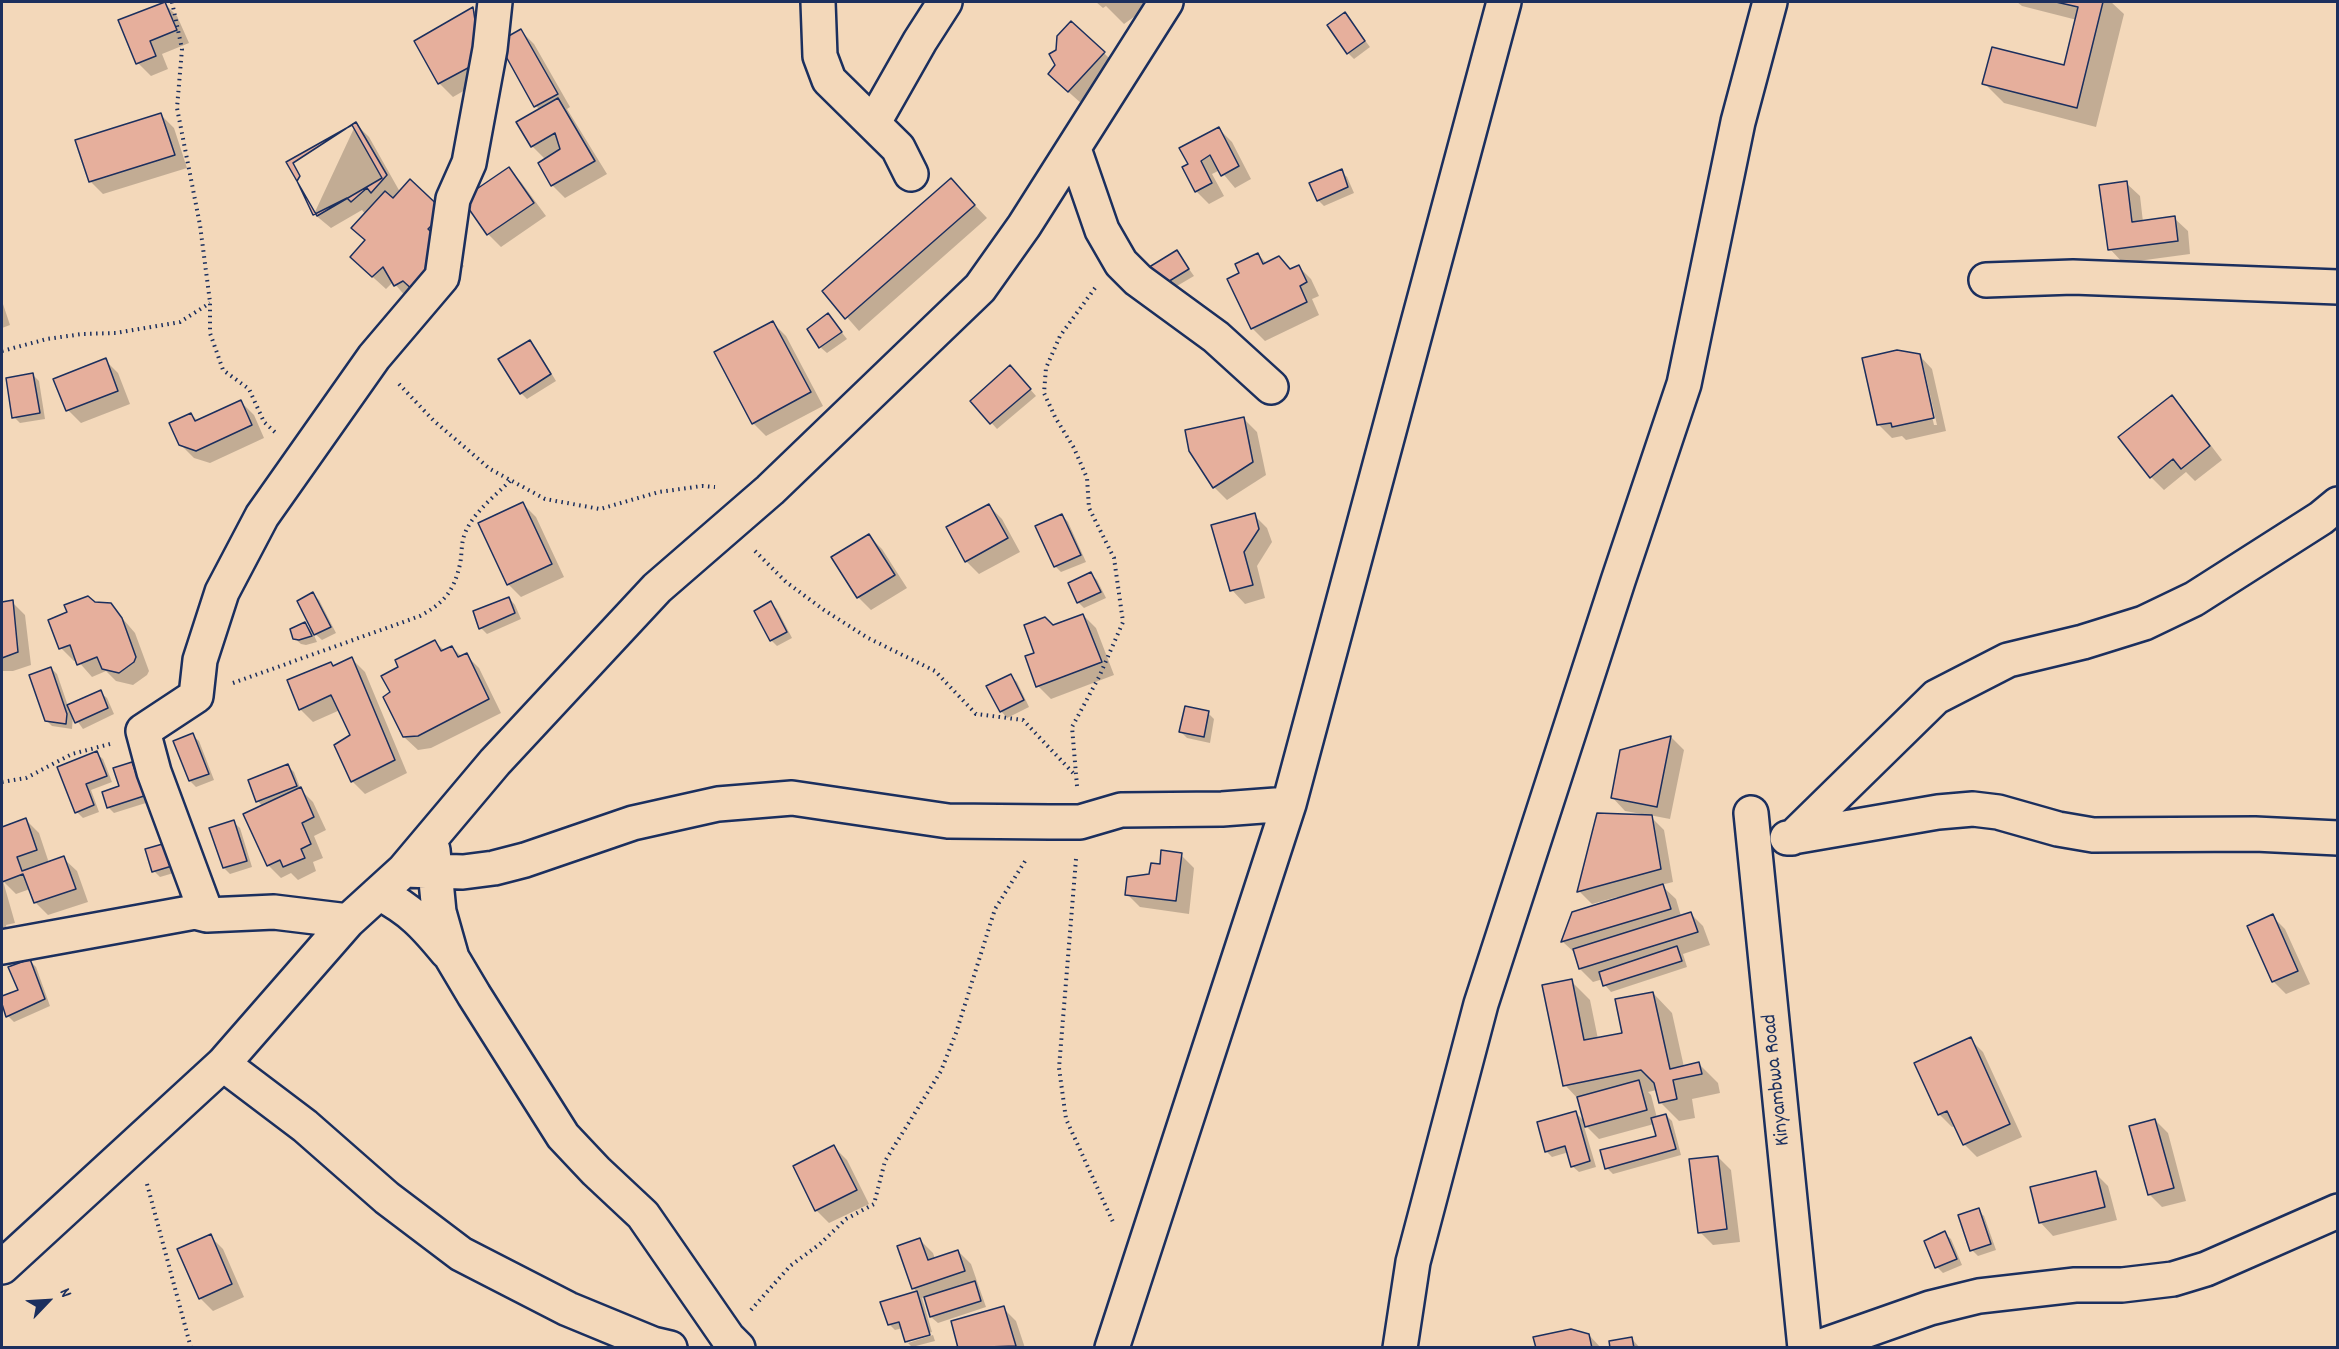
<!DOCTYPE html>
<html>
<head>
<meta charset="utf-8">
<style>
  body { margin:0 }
  #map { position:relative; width:2339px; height:1349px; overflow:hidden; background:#f3d8ba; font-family:Dekko,sans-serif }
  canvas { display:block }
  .frame { position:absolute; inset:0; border:3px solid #1b2f5e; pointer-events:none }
  .north { position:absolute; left:18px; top:1271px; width:60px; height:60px; -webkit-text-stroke:4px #f3d8ba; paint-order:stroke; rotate:65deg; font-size:16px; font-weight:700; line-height:24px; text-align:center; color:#1b2f5e }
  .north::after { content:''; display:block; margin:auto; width:21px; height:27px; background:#1b2f5e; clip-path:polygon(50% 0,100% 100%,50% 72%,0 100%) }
</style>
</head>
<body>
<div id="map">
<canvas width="2339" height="1349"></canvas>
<div class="frame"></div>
<div class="north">N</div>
</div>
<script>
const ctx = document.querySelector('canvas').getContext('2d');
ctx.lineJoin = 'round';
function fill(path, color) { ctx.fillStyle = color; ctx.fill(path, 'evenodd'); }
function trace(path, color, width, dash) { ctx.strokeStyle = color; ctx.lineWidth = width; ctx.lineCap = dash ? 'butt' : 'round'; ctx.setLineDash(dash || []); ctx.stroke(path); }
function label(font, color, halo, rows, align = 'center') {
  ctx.font = font + ' Dekko,sans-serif'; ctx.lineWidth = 5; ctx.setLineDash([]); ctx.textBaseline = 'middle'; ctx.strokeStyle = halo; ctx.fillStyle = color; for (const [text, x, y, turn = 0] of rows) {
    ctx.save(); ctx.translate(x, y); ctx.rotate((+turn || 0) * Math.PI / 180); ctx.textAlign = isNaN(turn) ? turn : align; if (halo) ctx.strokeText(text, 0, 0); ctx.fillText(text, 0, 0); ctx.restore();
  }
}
fill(new Path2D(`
  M1096 2H1155L1124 24 1106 6 1103 8Z
  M2017 2H2111L2124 14 2096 127 2004 103 1984 83 2065 67 2077 20 2022 6Z
  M164 3 177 16 189 43 162 54 168 69 151 76 138 63Z
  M472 9 485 21 493 74 453 97 440 84 416 41Z
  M1345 14 1370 47 1354 59 1348 53Z
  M521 31 534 44 570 107 567 109 607 174 565 198 552 185 546 160 532 146 540 110 536 106Z
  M1104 53 1117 66 1082 104 1063 87Z
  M161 115 174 128 187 168 103 194 90 181Z
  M356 124 369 137 400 192 444 213 441 243 464 266 429 304 408 299 393 282 386 289 365 270 366 241 353 228 365 214 362 210 331 228 314 214Z
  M1219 129 1232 142 1251 179 1235 188 1220 170 1212 174 1224 196 1209 204 1196 191 1190 164Z
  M508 169 521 182 546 216 501 247 488 234 464 200Z
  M1341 171 1347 177 1354 193 1324 206 1318 200Z
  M951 180 987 218 859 331 824 291Z
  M2126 183 2140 196 2143 222 2174 218 2188 231 2190 254 2123 263 2110 249Z
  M1177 252 1194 276 1165 293 1148 269Z
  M1258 254 1267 264 1290 270 1298 266 1311 279 1319 296 1312 299 1319 315 1265 341 1252 328 1241 273Z
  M2 301 10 325 2 328Z
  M828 315 847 339 827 353 820 347Z
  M773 323 786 336 823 406 766 436 753 423Z
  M530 341 536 348 556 381 527 399 521 393Z
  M1919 355 1932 369 1946 431 1906 440 1902 436 1892 438 1879 425ZM1920 364H1923L1937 425H1934Z
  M105 360 118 373 130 404 81 423 68 410 55 380Z
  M1016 373 1036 396 997 429 972 401Z
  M33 375 39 381 45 419 20 423 14 417Z
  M2172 397 2184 410 2222 460 2195 481 2186 472 2164 490 2151 477Z
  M241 402 254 415 264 438 210 463 194 458 180 444 191 414 198 421Z
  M1244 419 1257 432 1266 475 1227 500 1214 487Z
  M523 504 536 517 564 577 521 597 508 584Z
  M989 506 1002 519 1020 552 979 574 966 561Z
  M1062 515 1068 522 1086 562 1061 572 1055 566Z
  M1254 515 1267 528 1272 542 1257 566 1265 598 1245 604 1232 590Z
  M869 536 882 549 907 588 871 610 858 597 833 558Z
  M1091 574 1097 580 1106 598 1084 608 1078 602Z
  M313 594 319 600 336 633 322 640 314 633Z
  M509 598 515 605 521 619 487 634 481 628Z
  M12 602 25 615 31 665 13 671H2V604Z
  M94 603 111 605 135 633 149 671 147 675 133 685 116 681 106 671 92 677 77 660 74 661 61 648Z
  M771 603 777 609 792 638 777 646 771 640Z
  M1083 615 1096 628 1114 675 1051 699 1038 686 1036 653 1053 627Z
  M305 624 312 631 317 642 306 645 301 644 294 638Z
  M435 642 445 651 452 647 462 657 466 655 479 668 501 713 431 748 418 750 404 737 400 668Z
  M352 659 365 672 407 773 365 794 352 781V735L340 710 313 722 300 709 334 668Z
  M51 668 57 674 68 706 100 692 107 698 114 714 83 729 73 715 72 729 52 726 46 720Z
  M1010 675 1017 682 1029 707 1007 718 1001 711 988 686Z
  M1208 713 1214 719 1210 743 1187 738 1181 732Z
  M192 735 199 741 214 780 196 787 190 781Z
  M1671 737 1684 750 1670 819 1649 815 1664 830 1673 882 1661 885 1676 899 1681 916 1690 913 1703 926 1710 945 1683 954 1687 967 1611 992 1605 985 1603 979 1593 982 1580 969 1577 955 1563 942 1573 914 1618 900 1617 897 1592 904 1579 891 1647 817V815L1625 811 1612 797 1622 751Z
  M96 753 103 759 112 782 91 790 99 812 83 818 77 812Z
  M132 763 138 770 149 802 114 813 108 807 121 787Z
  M288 766 294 772 301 790 313 802 326 830 314 836 323 858 313 862 316 871 298 880 291 873 281 878 268 865 263 807 258 801 250 781Z
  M26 820 39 833 49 863 63 858 77 871 88 902 48 915 35 902 30 889 16 894 3 881 15 923 6 925 10 940 2 943V829Z
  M233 822 240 828 252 867 230 874 224 868Z
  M165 845 177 872 160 877 154 871Z
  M1181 855 1194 868 1189 914 1140 907 1127 894 1161 866Z
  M2272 916 2285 929 2310 984 2286 994 2273 981Z
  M30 961 36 967 50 1006 14 1022 8 1016 2 998 20 991Z
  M1571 981 1590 1000 1598 1039 1624 1034 1653 993 1672 1013 1684 1067 1699 1064 1718 1083 1720 1093 1692 1099 1695 1118 1679 1121 1660 1102 1657 1090 1648 1092 1651 1095 1657 1118 1666 1115 1672 1121 1681 1155 1613 1174 1607 1168 1658 1137 1654 1124 1599 1139 1583 1123 1596 1167 1579 1172 1572 1166 1569 1152 1552 1157 1546 1151 1576 1113 1585 1122 1579 1100 1565 1085Z
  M1970 1039 1983 1052 2022 1137 1977 1157 1964 1144 1955 1126 1952 1127 1939 1114Z
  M2155 1120 2168 1133 2186 1201 2162 1207 2149 1194Z
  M834 1147 847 1160 869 1204 829 1223 816 1210 795 1166Z
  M1718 1157 1731 1170 1740 1242 1713 1245 1700 1232Z
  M2095 1173 2108 1186 2117 1220 2053 1236 2040 1222Z
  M1978 1210 1984 1216 1996 1250 1978 1256 1972 1250Z
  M1944 1233 1951 1239 1962 1265 1943 1273 1937 1267Z
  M210 1236 223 1249 244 1297 213 1311 200 1298Z
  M920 1240 933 1253 935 1259 958 1251 971 1264 986 1307 938 1323 931 1317 925 1297 922 1298 932 1332 908 1340V1343L933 1335 935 1341 912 1347 906 1341 903 1328 895 1330 889 1324 917 1292 913 1288Z
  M1003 1308 1016 1321 1025 1348H960Z
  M1589 1335 1601 1348H1537Z
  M1632 1339 1640 1348H1612Z`), '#0003');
const building = new Path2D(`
  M165 2 177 30 150 41 156 56 136 64 118 20Z
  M2056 2H2103L2077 108 1982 84 1992 47 2064 65 2078 7Z
  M473 7 481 61 438 84 414 41Z
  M1345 12 1365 41 1347 54 1327 25Z
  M1071 21 1105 52 1068 92 1048 74 1055 65 1049 54 1056 50 1057 36Z
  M521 29 558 94 534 107 498 42Z
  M558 98 595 161 551 186 538 163 560 149 555 133 531 147 516 122Z
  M161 113 175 155 89 182 75 140Z
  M356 122 387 175 371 193 367 188 351 202 347 198 313 215 297 181 300 176 293 163Z
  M352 125 382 178 317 216 286 162Z
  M1219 127 1239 166 1221 176 1210 155 1201 161 1212 183 1195 192 1182 167 1188 164 1179 148Z
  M509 167 534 203 487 235 462 199Z
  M1342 169 1348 187 1317 201 1309 183Z
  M951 178 975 205 845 319 822 291Z
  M410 179 445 212 428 229 452 252 415 292 403 281 394 286 383 267 372 277 350 257 365 240 351 228 385 191 393 198Z
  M2127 181 2132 222 2175 216 2178 241 2108 250 2099 185Z
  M1177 250 1189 269 1158 288 1146 269Z
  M1258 253 1263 264 1279 256 1290 269 1299 265 1307 282 1300 286 1307 302 1251 329 1227 279 1239 273 1235 264Z
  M828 313 842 332 819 348 807 329Z
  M773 321 811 392 752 424 714 352Z
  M530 340 551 374 520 394 498 359Z
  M1897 350 1920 354 1934 418 1892 427 1891 423 1877 425 1862 358Z
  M106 358 118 391 66 411 53 379Z
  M1010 365 1031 389 990 424 970 401Z
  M33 373 40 413 12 418 6 378Z
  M2172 395 2210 446 2181 469 2173 459 2150 478 2118 437Z
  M241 400 252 425 196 451 179 445 169 423 191 413 195 421Z
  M1244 417 1253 462 1213 488 1189 451 1185 430Z
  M523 502 552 564 507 585 478 523Z
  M989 504 1008 538 965 562 946 527Z
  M1255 513 1259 529 1244 552 1253 585 1230 591 1211 525Z
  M1062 514 1081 555 1054 567 1035 526Z
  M869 534 895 575 857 598 831 557Z
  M1091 572 1101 592 1077 603 1068 583Z
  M313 592 331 627 314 635 297 601Z
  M88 596 95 602 111 603 122 618 136 657 134 662 119 673 102 669 97 657 77 665 70 645 59 649 48 620 67 612 64 605Z
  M509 597 515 613 479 629 473 611Z
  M13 600 18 652 2 658V602Z
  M771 601 787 632 770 641 754 611Z
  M1083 614 1102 662 1036 687 1025 656 1034 653 1024 625 1045 617 1053 625Z
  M305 622 312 636 299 640 293 639 290 629Z
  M435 640 441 651 452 646 458 657 467 653 489 699 418 736 403 737 383 697 390 692 381 676 398 667 395 660Z
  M352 657 395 760 351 782 334 745 350 735 331 695 299 710 287 680 331 662 333 666Z
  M51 667 67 714 66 724 45 721 29 675Z
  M1011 674 1024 700 1000 712 986 686Z
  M101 690 108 708 75 723 67 705Z
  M1185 706 1209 711 1204 737 1179 732Z
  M193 733 209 774 189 781 173 741Z
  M1671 736 1657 807 1611 798 1620 750Z
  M97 751 107 776 86 784 94 805 75 813 57 767Z
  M132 762 144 796 107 808 102 792 119 786 113 768Z
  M288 764 297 786 256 802 248 780Z
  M301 787 314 817 302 823 311 844 301 849 305 858 283 867 280 860 267 866 243 814Z
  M1597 813 1652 815 1661 869 1577 892Z
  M26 818 37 850 17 857 22 871 64 856 76 889 34 903 23 874 2 882V827Z
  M234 820 247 861 223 868 209 828Z
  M166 843 172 866 152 872 145 849Z
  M1161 850 1182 853 1176 901 1125 895 1127 877 1149 874 1151 863 1160 864Z
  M1663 884 1671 909 1561 942 1572 912Z
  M1691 912 1698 932 1579 969 1573 949Z
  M2273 914 2298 971 2272 982 2247 926Z
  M1677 946 1682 961 1603 986 1599 972Z
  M30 959 45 999 6 1017 2 1004V996L18 990 8 967Z
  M1572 979 1584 1040 1622 1033 1615 999 1653 992 1670 1069 1699 1062 1702 1074 1673 1080 1677 1099 1659 1103 1654 1083 1641 1070 1563 1086 1542 985Z
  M1971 1037 2010 1124 1963 1145 1947 1111 1938 1115 1914 1063Z
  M1639 1080 1647 1110 1585 1127 1577 1097Z
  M1576 1111 1590 1161 1571 1167 1565 1146 1545 1152 1537 1122Z
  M1666 1114 1676 1149 1605 1169 1600 1150 1656 1136 1651 1118Z
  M2155 1119 2174 1188 2148 1195 2129 1126Z
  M834 1145 857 1190 815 1211 793 1166Z
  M1718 1156 1727 1229 1698 1233 1689 1159Z
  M2096 1171 2105 1207 2039 1223 2030 1187Z
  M1979 1208 1991 1244 1970 1251 1958 1215Z
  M1945 1231 1957 1259 1935 1268 1924 1241Z
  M211 1234 232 1284 199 1299 177 1249Z
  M920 1238 928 1260 958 1250 965 1271 912 1289 897 1246Z
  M975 1281 981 1301 930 1317 924 1297Z
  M917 1291 930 1335 905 1342 899 1322 888 1325 880 1302Z
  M1004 1306 1016 1346 958 1348 951 1321Z
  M1571 1329 1589 1334 1592 1348H1536L1533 1337Z
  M1632 1337 1634 1348H1610L1609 1341Z`);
fill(building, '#e6af9c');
trace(building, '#1b2f5e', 1.5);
const street = new Path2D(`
  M818 2 820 56 829 80 898 148 911 174
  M874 122 920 41 945 2
  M1074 149 1102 230 1121 263 1138 280 1216 337 1271 387
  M1986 280 2073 277 2338 287
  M1787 838 1938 812 1973 809 1998 812 2058 829 2093 835 2255 834 2338 838
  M1792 838 1936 697 2008 660 2083 642 2144 623 2194 599 2321 518 2338 504
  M433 850 439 912 452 958 474 995 563 1136 596 1171 643 1215 728 1338 738 1348
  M404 870 463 872 494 868 525 860 633 823 718 804 792 798 948 821 1050 822H1080L1121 810 1222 809 1289 804
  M379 893C411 910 424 924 447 952
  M207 915 154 772 143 731 196 696 200 660 222 592 262 516 374 357 442 277 453 199 469 163 490 49 495 2
  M2 947 195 912 207 915 274 912 348 921
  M223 1064 305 1126 387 1198 461 1254 568 1309 653 1344 670 1348
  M2 1267 223 1064 348 921 404 870 495 762 657 588 770 490 980 288 1024 226 1166 2
  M1112 1348 1289 804 1504 2
  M1400 1348 1413 1262 1481 1004 1618 581 1684 384 1738 122 1770 2
  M1816 1348 1930 1308 1979 1296 2075 1285H2122L2173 1279 2206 1269 2338 1211`);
const secondary = new Path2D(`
  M1751 813 1805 1348`);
trace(street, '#1b2f5e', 38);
trace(secondary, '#1b2f5e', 38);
trace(new Path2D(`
  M172 2 182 49 177 108 200 225 210 302V333L223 370 249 389 264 422 276 433
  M2 351 47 339 82 334 116 333 180 322 210 303
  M399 384 433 420 490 469 545 499 600 509 659 492 702 486 715 487
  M755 551 786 582 824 610 868 638 935 671 976 714 1023 720 1075 775
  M233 683 420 616C444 603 454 591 460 564 462 555 461 545 464 536 471 514 495 496 511 480
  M2 782 26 778 72 754 110 744
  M1077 786 1072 727 1099 677 1123 622 1114 558 1089 508 1087 478 1074 448 1055 417 1044 393 1046 368 1060 336 1095 288
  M1076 859 1059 1068 1066 1119 1113 1222
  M147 1184 191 1348
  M751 1310 790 1266 820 1244 846 1219 874 1204 885 1161 941 1071 956 1033 995 909 1027 858`), '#1b2f5e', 4, [1.5, 4.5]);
trace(street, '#f3d8ba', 33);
trace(secondary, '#f3d8ba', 33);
label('21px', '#1b2f5e', '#f3d8ba', [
  ["Kinyambwa Road",1778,1080,-96]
]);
</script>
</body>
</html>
